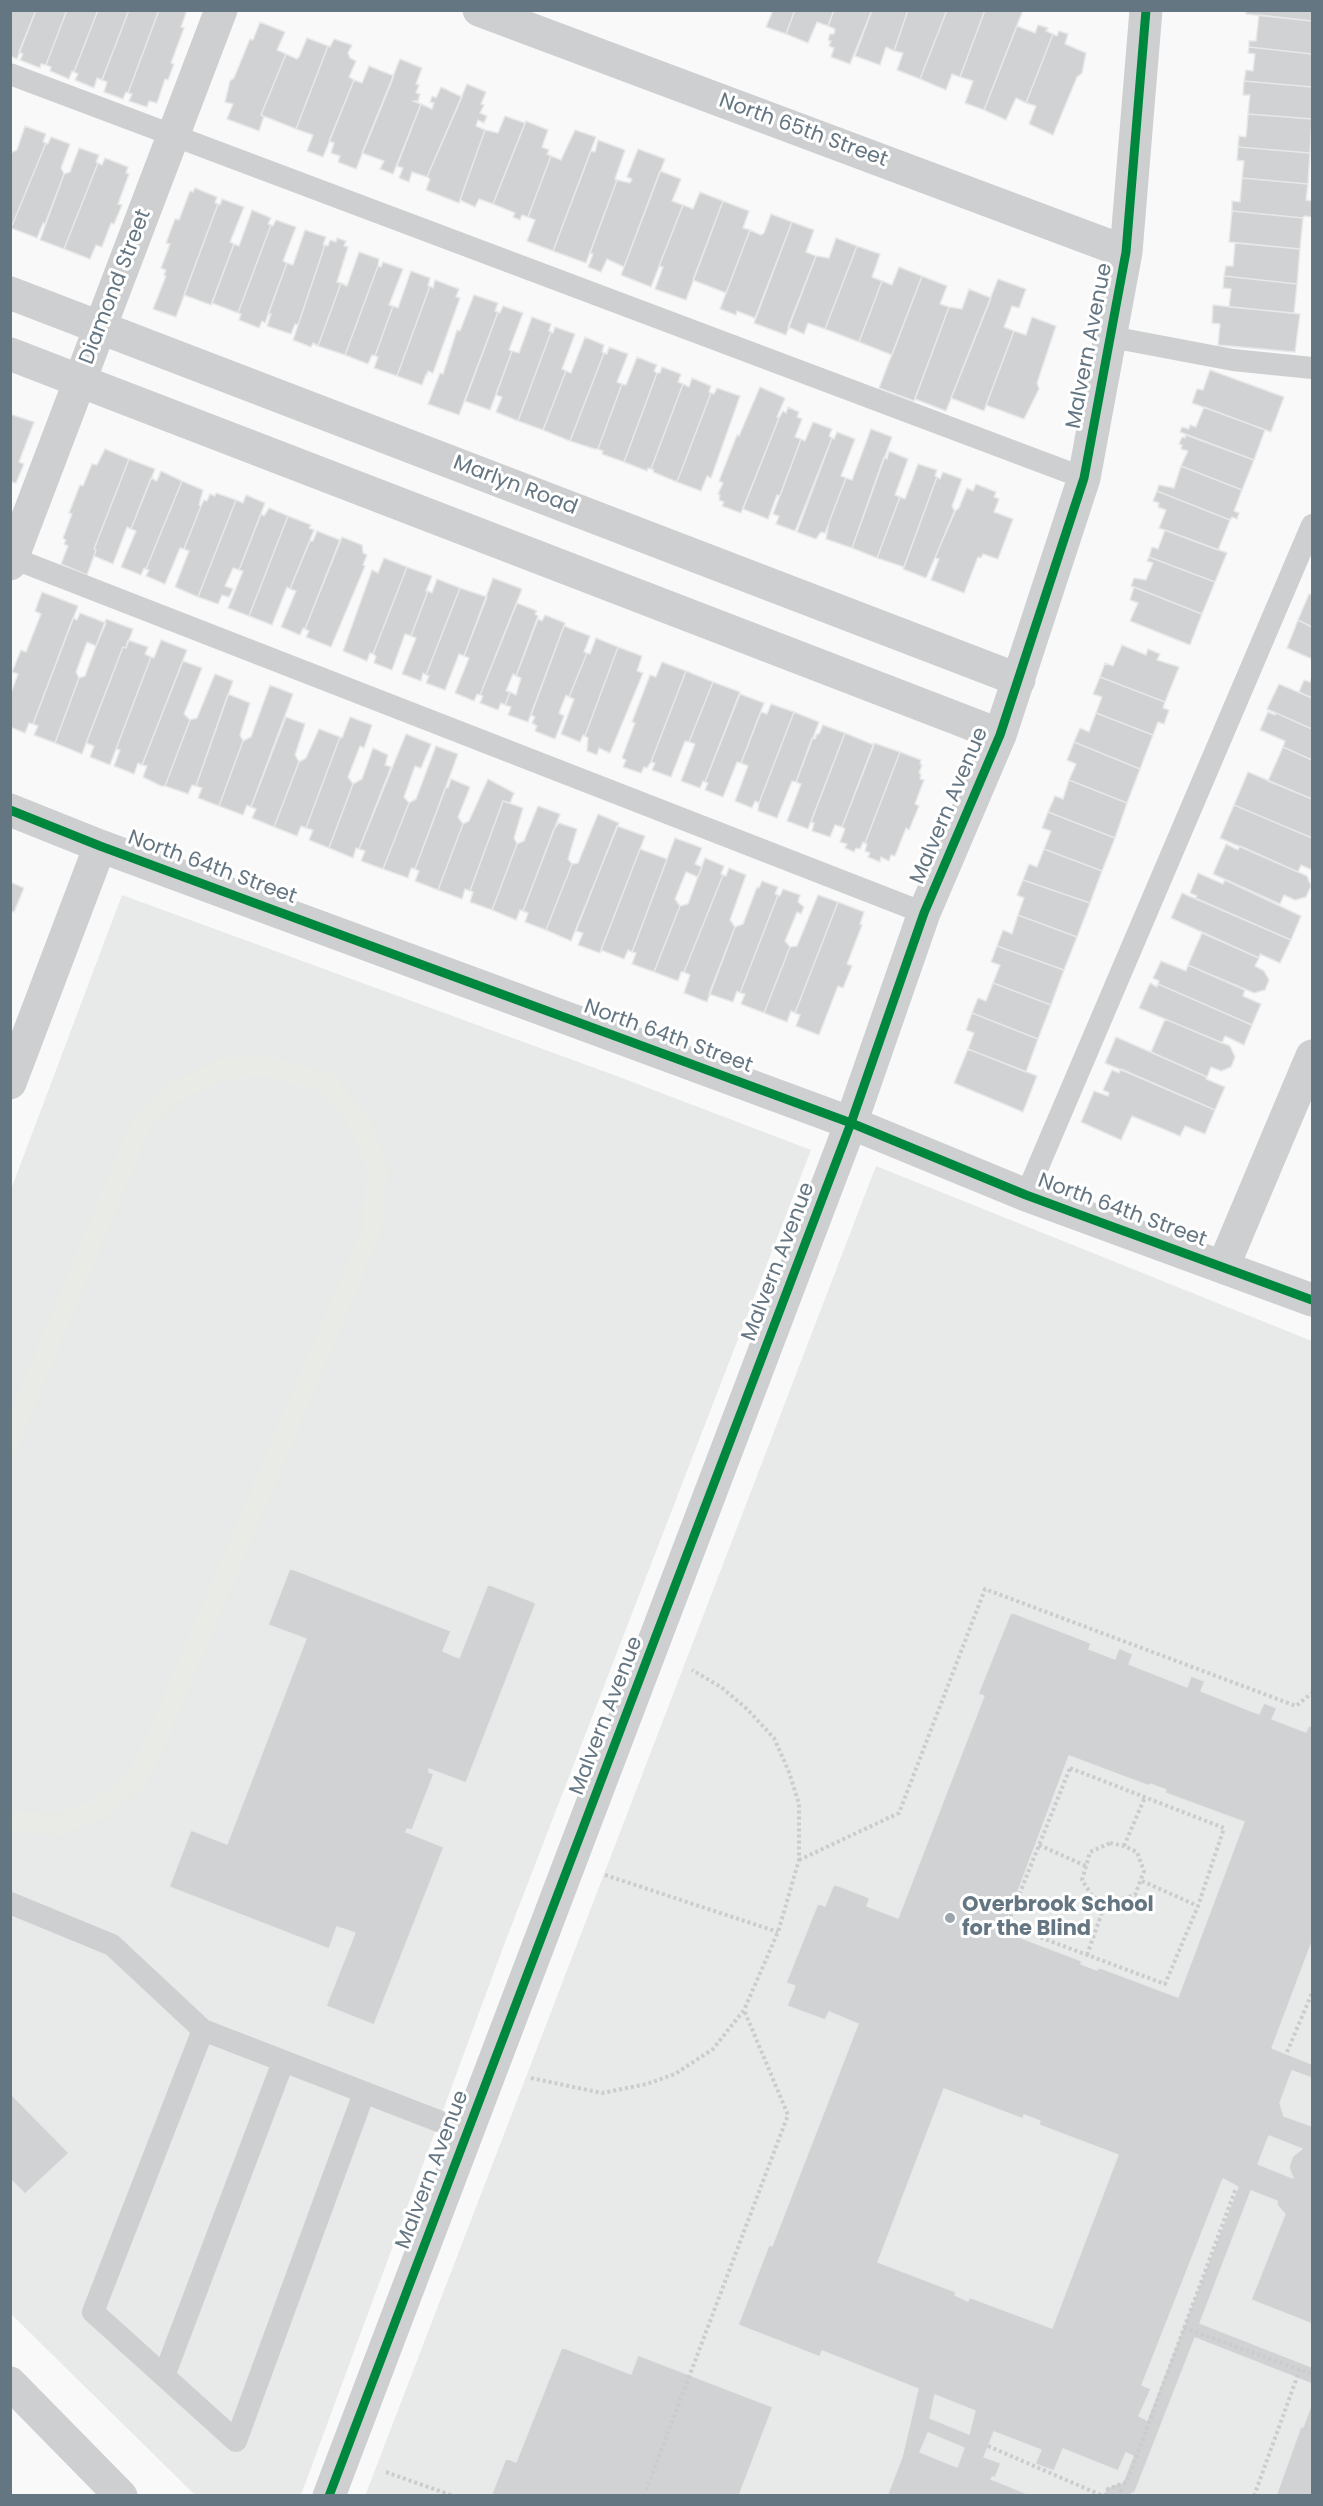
<!DOCTYPE html>
<html>
<head>
<meta charset="utf-8">
<style>
  body { margin:0 }
  #map { position:relative; width:1323px; height:2506px; overflow:hidden; background:#f9f9f9; font-family:Poppins,sans-serif }
  canvas { display:block }
  .frame { position:absolute; inset:0; border:12px solid #657683; pointer-events:none }
</style>
</head>
<body>
<div id="map">
<canvas width="1323" height="2506"></canvas>
<div class="frame"></div>
</div>
<script>
const ctx = document.querySelector('canvas').getContext('2d');
ctx.lineJoin = 'round';
function fill(path, color) { ctx.fillStyle = color; ctx.fill(path, 'evenodd'); }
function trace(path, color, width, dash) { ctx.strokeStyle = color; ctx.lineWidth = width; ctx.lineCap = dash ? 'butt' : 'round'; ctx.setLineDash(dash || []); ctx.stroke(path); }
function label(font, color, halo, rows, align = 'center') {
  ctx.font = font + ' Poppins,sans-serif'; ctx.lineWidth = 6; ctx.setLineDash([]); ctx.textBaseline = 'middle'; ctx.strokeStyle = halo; ctx.fillStyle = color; for (const [text, x, y, turn = 0] of rows) {
    ctx.save(); ctx.translate(x, y); ctx.rotate((+turn || 0) * Math.PI / 180); ctx.textAlign = isNaN(turn) ? turn : align; if (halo) ctx.strokeText(text, 0, 0); ctx.fillText(text, 0, 0); ctx.restore();
  }
}
fill(new Path2D(`
  M122 895 622 1078 811 1150 504 1945 301 2495H195L11 2314 10 1192Z
  M876 1166 1312 1341V2495L365 2496Z`), '#e8e9e9');
fill(new Path2D(`
  M269 1056 333 1074 369 1117 388 1167 382 1231 162 1753 144 1786 106 1817 63 1835 12 1833 11 1809 17 1812 59 1814 95 1799 128 1772 143 1744 362 1227 367 1170 350 1128 321 1092 266 1077 228 1079 181 1100 151 1128 11 1464V1410L133 1116 169 1083 223 1058Z`), '#e8ebe6');
const building = new Path2D(`
  M10 10H36L17 59 10 56Z
  M36 10H67L46 65 41 64 40 68 20 60 23 54 19 52Z
  M67 10H98L74 72 72 71 69 79 50 71 51 67 46 65Z
  M98 10H129L102 80 97 78 94 88 75 80 78 74 74 72Z
  M129 10H159L128 93 126 92 123 99 104 92 107 82 102 80Z
  M159 10H187L181 27 184 28 171 63 174 64 168 80 165 79 157 103 149 101 147 107 129 101 132 94 128 93Z
  M773 10H795L786 34 766 27Z
  M795 10H834L828 26 817 22 808 43 786 34Z
  M834 10H872L850 64 831 57 834 48 829 46 831 41 828 40 830 34H834L835 29 828 26Z
  M872 10H908L894 51 886 47 880 65 855 56Z
  M908 10H947L920 79 897 70 903 53 894 51Z
  M947 10H985L960 77 952 74 946 90 920 79Z
  M985 10H1023L984 110 965 103 973 81 960 77Z
  M1246 10H1312V21L1246 14Z
  M1259 15 1312 21V54L1249 47V41H1256Z
  M260 22 285 32 277 50 286 54 261 115 264 116 259 131 227 119 233 104 225 102 230 81 234 78 250 39 253 40Z
  M1038 25 1048 28 1046 31 1053 34 1026 103 1016 98 1006 120 984 110 1017 26 1035 33Z
  M1059 31 1068 34 1065 44 1086 53 1082 73 1077 77 1053 135 1029 124 1036 106 1026 103 1053 34 1057 36Z
  M307 38 328 46 296 129 261 115 286 54 297 59 299 57Z
  M334 39 352 45 348 53 350 58 356 61 349 77 354 80 323 157 307 151 313 135 296 129 328 46 330 47Z
  M1249 47 1312 54V87L1244 81 1246 70 1253 71 1255 54 1248 53Z
  M400 59 422 68 416 84 419 85 416 93 420 94 418 101H413L421 104 393 174 380 169 384 161 362 153Z
  M369 66 394 76 356 169 338 162 340 156 331 153 334 143 329 141 354 80 362 83Z
  M1244 81 1312 87V119L1248 114 1250 95H1243Z
  M467 84 486 92 481 104 484 105 480 113 487 116 484 123 478 120 476 126 485 130 459 203 426 190 430 179 427 177Z
  M441 87 462 97 427 177 412 172 409 182 399 178 403 168 397 166 421 104 432 109 434 103 430 102 432 96 436 98Z
  M1248 114 1312 119 1310 153 1238 147 1239 136 1246 137Z
  M505 116 525 123 493 204 479 199 475 207 460 200 485 130 498 133Z
  M526 121 548 130 542 147 549 150 547 154 551 156 528 217 522 215 520 220 513 217 515 213 493 204Z
  M25 126 46 134 43 142 46 143 11 228 10 153 17 150Z
  M575 130 596 137 553 251 527 241 535 220 528 217 551 156 561 160Z
  M51 137 70 144 61 168 64 174 45 224 43 223 37 238 11 228 46 143 48 144Z
  M598 140 625 150 615 179 617 180 586 263 553 251 591 151 595 152Z
  M1238 147 1310 153 1308 184 1242 178 1244 161 1237 160Z
  M79 148 99 155 96 162 98 163 64 249 40 240 64 174 70 172Z
  M638 149 665 159 624 267 607 259 601 272 588 267 593 254 590 253 617 180 630 183 632 179 627 177Z
  M105 158 128 167 126 173 129 174 118 204 122 205 114 224 111 223 102 247 96 245 90 259 64 249 98 163 102 165Z
  M660 171 681 179 672 201 683 205 651 287 621 275Z
  M1242 178 1308 184 1306 200 1312 201V217L1304 216 1303 218 1232 211V201L1240 202Z
  M195 188 217 197 215 203 218 204 176 317 153 309 166 276 164 275 166 270 161 268 170 244 166 243 175 219 179 220 190 191 193 192Z
  M700 192 723 201 686 300 655 289 663 267 659 266 683 205 693 209Z
  M222 199 244 207 230 242 234 244 211 305 184 295 218 204 220 205Z
  M723 201 749 211 743 228 750 230 726 293 693 280Z
  M252 210 271 218 268 224 271 225 238 313 212 303 234 244 239 246Z
  M1232 211 1303 218 1300 249 1229 242Z
  M771 214 792 222 755 318 737 311 736 315 720 309 750 230 761 235 764 233Z
  M276 220 296 227 283 261 287 263 265 323 262 321 259 328 239 320 241 314 238 313 271 225 273 226Z
  M792 222 814 230 806 252 816 256 786 335 754 323Z
  M305 230 326 237 323 245H325L298 325 295 324 291 334 267 326 271 314H268L287 263 293 265Z
  M337 238 346 241 344 246 348 247 337 282 341 283 318 346 313 343 311 347 293 340 325 245 328 246 330 240 336 242Z
  M836 238 857 246 825 329 808 323 804 334 788 327 816 256 829 258Z
  M1235 243 1300 249 1297 284 1224 276 1226 266H1233Z
  M857 246 880 254 872 277 882 281 859 342 825 329Z
  M359 252 379 259 378 266 345 355 318 346 341 283 347 286Z
  M383 262 403 269 389 305 393 306 375 356 372 355 368 364 345 355 378 266 381 267Z
  M899 267 922 276 892 355 859 342 882 281 892 285Z
  M411 271 430 278 428 286H430L397 376 374 368 378 357 375 356 393 306 398 308Z
  M922 276 947 286 940 304 949 307 914 401 879 388Z
  M1224 276 1297 284 1294 313 1229 307 1231 289 1223 288Z
  M998 279 1026 289 1019 308 1012 306 1004 327 1014 331 984 411 951 398Z
  M435 280 459 289 456 297 460 298 433 373 428 371 427 375 426 374 422 385 397 376 430 286 433 288Z
  M969 289 991 298 946 411 915 399 949 307 962 309Z
  M474 295 498 303 495 311 498 312 459 415 428 404 440 373 443 374 457 330 460 331Z
  M1213 305 1300 314 1295 352 1218 345 1220 324 1212 323Z
  M503 306 523 313 509 350 512 351 490 410 465 401 498 312 500 313Z
  M532 317 551 324 549 331 551 332 518 421 496 412 502 397 496 395 512 351 519 353Z
  M1032 317 1056 326 1037 383 1039 389 1024 419 986 405 1014 331 1026 335Z
  M555 327 575 334 562 369 566 371 543 430 518 421 551 332 553 333Z
  M585 337 604 345 602 352 604 353 570 441 543 430 566 371 571 373Z
  M609 347 628 354 617 382 622 384 598 449H595L570 441 604 353 607 354Z
  M637 357 657 365 654 371 657 373 624 462 602 454 603 451 598 449 622 384 626 385Z
  M662 367 681 374 678 382 683 384 651 469 648 468 647 471 624 462 657 373H660Z
  M1210 370 1284 397 1271 432 1192 403 1197 389 1203 390Z
  M692 378 711 386 709 392 711 393 677 482 653 472 654 470 651 469 683 384 689 387Z
  M760 387 785 398 777 417 779 418 741 513 722 506 724 502 719 500 720 495 718 494 723 483 719 481 737 435 739 436Z
  M717 388 740 396 711 478 707 476 701 491 677 482 711 393 714 394Z
  M788 407 799 412 797 417 802 419 795 437 801 439 780 496 777 495 768 519 743 509 779 418 783 411 786 413Z
  M1204 407 1265 430 1254 460 1180 432 1182 427 1189 429 1190 425 1196 427Z
  M10 414 34 422 19 462 24 464 16 483 12 482 10 486Z
  M813 422 832 429 829 436 832 438 795 531 776 524 779 516 773 514 801 439 805 441Z
  M871 429 892 437 852 548 826 539 829 522 846 478 852 480Z
  M837 432 855 439 841 476 846 478 825 533 821 532 816 539 797 532 832 438 834 439Z
  M1186 435 1254 460 1242 490 1181 466 1188 451 1181 449 1182 445 1179 444 1182 437 1185 438Z
  M105 449 129 459 94 549 96 550 87 575 61 564 68 546 64 544 66 540 63 538 72 514 69 513 80 485 83 486 92 464 97 465Z
  M889 451 908 459 895 495 900 497 877 558 852 548 884 457 887 459Z
  M129 459 155 469 131 529 127 527 113 564 94 556 96 550 94 549Z
  M918 464 937 470 935 476 937 477 904 567 877 558 900 497 905 499Z
  M1181 466 1242 490 1234 511 1239 513 1237 519 1232 517 1230 520 1157 491 1159 485 1174 488Z
  M161 471 182 481 146 569 144 568 141 575 121 567 136 531 131 529 151 478 157 481Z
  M943 472 962 479 952 506 955 512 926 578 903 569 937 477 940 479Z
  M182 481 203 490 199 505 201 506 184 549 180 548 165 584 146 576 149 570 146 569Z
  M976 484 996 492 994 497 999 499 994 512 1013 519 998 559 983 554 981 558 978 557 964 593 931 580 939 559 935 558 954 512 959 508 967 488 973 491Z
  M1157 491 1230 520 1218 550 1159 528 1166 510 1158 507 1159 503 1153 501Z
  M216 493 236 500 198 597 175 587 189 551 184 549 201 506 204 500 207 501 210 494 215 496Z
  M246 495 265 503 239 570 233 568 225 586 233 589 229 597 222 595 218 604 198 597 236 500 243 503Z
  M269 508 288 516 249 616 228 608 243 571 239 570 261 514 264 516Z
  M288 516 311 525 309 528 314 530 290 589 287 587 272 625 249 616Z
  M1165 530 1227 553 1215 582 1149 557 1152 547 1158 549Z
  M317 531 340 540 305 629 303 628 300 635 281 627 296 591 290 589 310 541H313Z
  M342 537 362 545 363 553 367 555 363 565 365 566 331 647 306 637 309 631 305 629Z
  M1149 557 1215 582 1202 614 1131 586 1134 578 1146 580 1153 563 1147 561Z
  M384 558 407 567 373 654 370 653 367 661 343 651 372 570 378 573Z
  M407 567 432 576 426 591H428L411 636 405 634 392 670 374 663 376 656 373 654Z
  M493 578 522 589 480 695 477 694 474 701 455 693 469 658 464 656Z
  M437 579 460 588 426 675 423 673 421 681 402 674 416 638 411 636 428 591 432 593Z
  M1134 587 1202 614 1190 645 1130 621 1138 603 1130 600Z
  M460 588 487 597 464 656 459 654 445 690 426 683 429 676 426 675Z
  M42 592 78 606 33 724 29 723 25 733 10 727V696L18 674 12 672 21 650 26 652 41 614 35 611Z
  M1309 594 1312 595V627L1298 620Z
  M517 603 537 611 535 614 538 616 516 676 513 674 506 691 510 692 505 705 501 703 498 710 480 703 483 696 480 695Z
  M80 613 106 623 96 646 87 642 76 672 79 678 55 743 34 735 38 726 33 724 73 618 77 620Z
  M545 615 565 623 528 722 508 715 511 707 505 705 510 692 516 695 521 678 516 676 538 619 542 621Z
  M106 619 133 629 126 648 123 647 82 754 55 743 79 678 85 676Z
  M1298 620 1312 627V659L1287 648Z
  M564 626 590 636 584 652 587 653 569 697 566 695 559 713 564 716 555 739 535 731 537 726 532 723 535 717 531 715Z
  M596 638 618 647 585 736 583 735 580 742 561 734 574 699 569 697 587 653 590 654Z
  M128 640 148 647 145 654 151 657 110 765 90 757 94 746 86 743 123 647 126 648Z
  M161 640 187 650 142 765 138 763 134 774 114 766 120 750 116 749 151 657 154 658Z
  M1122 645 1146 655 1148 649 1160 654 1157 660 1179 667 1165 702 1100 677 1105 663 1113 666Z
  M618 647 642 656 637 671 643 673 610 753 599 748 597 755 587 751 588 738 585 736Z
  M183 661 202 668 184 714 190 720 165 786H161L143 777 147 766 142 765Z
  M662 662 686 671 651 762 647 768 644 767 641 773 623 767 626 760 622 758 635 723 632 722 650 675 656 677Z
  M686 671 713 682 689 742 685 741 671 777 652 770 655 763 651 762Z
  M215 674 233 681 196 786 192 785 188 794 165 786 190 720 197 718Z
  M1312 676V698L1299 692 1304 680 1310 682Z
  M1100 677 1165 702 1163 708 1169 710 1164 724 1158 722 1153 735 1096 713 1102 697 1093 694Z
  M713 682 740 692 705 782 703 781 700 788 681 781 695 744 689 742Z
  M1279 684 1312 698V729L1267 709Z
  M270 685 293 694 251 807 247 805 243 815 219 806 243 741 251 737Z
  M228 694 250 703 240 735 243 741 219 806 198 798 202 788 196 786Z
  M740 694 764 703 741 763 737 762 723 797 705 790 708 783 705 782Z
  M771 704 794 712 759 803 755 801 752 808 735 801 748 766 741 763 761 712 767 714Z
  M794 712 819 722 796 782 792 781 777 818 758 811 759 803Z
  M1268 712 1275 715 1276 713 1312 729V760L1283 747 1285 741 1260 730Z
  M1096 713 1153 735 1140 769 1074 742 1080 728 1089 732Z
  M286 717 305 724 295 755 299 762 274 827 252 818 256 809 251 807Z
  M350 717 372 725 364 748 360 746 348 777 353 784 329 848 309 840 313 830 306 828 340 737 342 738Z
  M823 725 845 733 808 829 787 821 801 784 796 782 812 738 815 739 817 734H819Z
  M319 729 340 737 306 828 301 826 297 836 274 827 299 762 306 758Z
  M845 733 874 745 842 827 835 825 830 837 812 831 814 823 811 822Z
  M406 734 431 744 421 768 415 766 404 797 409 803 383 869 361 861 365 851 359 849Z
  M1074 742 1140 769 1127 803 1069 780 1076 764 1067 760Z
  M874 743 900 752 865 843 863 842 860 849 856 848 854 852 845 848 847 844 840 842 845 829 842 827Z
  M436 746 458 754 415 869 411 868 408 878 383 869 409 803 416 799Z
  M1283 747 1312 760V799L1268 781Z
  M373 748 388 755 385 765 391 767 359 849 356 848 353 858 329 848 353 784 362 779Z
  M900 752 921 760 920 764 922 765 919 773 921 774 920 779 924 780 915 804 919 806 909 830 906 828 895 856 891 855 889 861 881 857 880 862 868 857 870 853 865 851 867 844 865 843Z
  M1248 772 1312 799V838L1234 805Z
  M451 779 470 787 458 817 463 824 438 890 415 881 419 871 415 869 446 787 448 788Z
  M488 779 514 793 510 803 503 801 470 891 465 889 462 899 438 890 463 824 469 821Z
  M1069 780 1127 803 1115 838 1048 812 1055 796 1063 799Z
  M503 801 523 808 514 838 517 844 492 910 470 902 473 892 470 891Z
  M1234 805 1312 838V870L1301 865 1298 872 1220 838Z
  M538 806 560 814 523 911 520 910 516 920 492 910 517 844 524 841Z
  M1048 812 1115 838 1102 871 1044 849 1051 831 1042 828Z
  M598 814 619 823 571 941 546 930 572 864 578 863Z
  M559 823 577 829 568 859 572 864 546 930 525 922 528 913 523 911 554 829Z
  M617 826 645 836 600 953 578 945 583 933 576 931Z
  M675 838 702 848 695 864 702 867 698 877 686 872 675 899 680 906 654 972 632 964 636 953 632 952Z
  M1226 844 1238 850 1240 846 1307 876 1311 886 1306 897 1295 900 1284 895 1280 904 1213 874Z
  M640 849 667 859 632 952 628 950 624 959 601 950Z
  M1044 849 1102 871 1090 903 1023 880 1029 864 1037 867Z
  M705 858 724 866 721 874 723 875 684 972H681L678 981 654 972 680 906 688 904Z
  M729 868 746 875 730 920 735 927 707 1002 684 993 690 975 684 972 723 875 726 876Z
  M1198 873 1223 884 1225 880 1301 916 1291 940 1195 898 1197 896 1190 893Z
  M1023 880 1090 903 1077 937 1018 915 1024 898 1017 895Z
  M762 881 778 887 775 894 778 895 740 993 737 991 733 1002 709 994 735 927 743 924 757 887 759 888Z
  M10 882 24 888 14 912 10 911Z
  M783 889 800 895 798 902 804 907 801 914 797 912 785 941 790 947 764 1013 741 1004 745 994 740 993 778 895 780 896Z
  M1182 893 1291 940 1280 963 1260 954 1259 958 1171 918Z
  M818 895 838 902 795 1013 791 1011 787 1022 764 1013 790 947 797 946Z
  M838 902 864 912 860 924 862 925 847 964 852 966 843 988 838 986 819 1035 796 1026 800 1015 795 1013Z
  M1018 915 1077 937 1064 970 997 946 1003 930 1012 934Z
  M1202 933 1259 958 1255 966 1264 971 1269 980 1265 990 1254 993 1188 965Z
  M997 946 1064 970 1051 1005 993 983 1000 965 991 962Z
  M1161 961 1186 971 1188 965 1245 990 1243 996 1261 1004 1252 1025 1158 984 1159 981 1153 978Z
  M993 983 1051 1005 1038 1039 972 1013 978 998 986 1001Z
  M1150 983 1157 987 1158 984 1252 1025 1244 1045 1225 1036 1222 1043 1139 1008Z
  M972 1013 1038 1039 1026 1072 968 1049 974 1033 966 1030Z
  M1165 1019 1230 1046 1235 1057 1231 1067 1221 1071 1211 1067 1207 1077 1151 1052Z
  M1116 1037 1207 1077 1206 1079 1225 1087 1215 1110 1105 1063Z
  M968 1049 1037 1076 1023 1112 954 1083Z
  M1121 1069 1215 1110 1205 1134 1185 1126 1180 1136 1132 1116 1121 1140 1081 1122 1094 1091 1108 1096 1109 1093 1103 1090 1112 1070 1119 1073Z
  M290 1568 451 1631 443 1651 459 1658 488 1584 536 1603 466 1783 429 1769V1772L434 1774 412 1830 407 1829 406 1832 444 1847 374 2025 326 2006 355 1933 337 1927 329 1949 169 1887 191 1830 227 1844 306 1639 268 1625Z
  M1011 1612 1091 1643 1089 1649 1115 1659 1119 1648 1133 1654 1129 1664 1187 1687 1191 1676 1205 1681 1201 1691 1259 1714 1264 1703 1277 1708 1272 1719 1306 1732 1309 1725 1312 1727V1942L1272 2048 1312 2064V2078L1292 2071 1280 2103 1284 2116 1312 2126V2324L1251 2300 1285 2214 1277 2205V2201L1251 2191 1200 2323 1312 2367V2384L1195 2338 1135 2492 1127 2496H1104L1106 2488 1123 2482 1133 2456 1126 2453 1118 2471 1063 2449 1054 2471 1035 2464 1041 2450 994 2432 984 2457 1001 2463 995 2478 992 2477 991 2479 1033 2496H887L902 2457 918 2389 822 2351 820 2357 738 2325 769 2245 772 2246 858 2024 829 2012 825 2020 787 2006 795 1986 786 1983 818 1903 825 1906 834 1884 870 1898 867 1906 898 1918 984 1696 978 1694ZM1069 1756 1149 1786 1150 1784 1166 1790 1165 1793 1244 1822 1178 1997 1098 1967 1097 1970 1081 1964 1082 1961 1003 1931ZM944 2089 1023 2119 1024 2115 1040 2121 1039 2125 1118 2155 1052 2328 969 2297 968 2301 955 2295 956 2292 878 2262ZM1269 2136 1302 2149 1293 2156 1290 2163 1289 2168 1293 2178 1258 2164ZM1223 2179 1238 2187 1147 2420 1139 2416 1151 2389 1142 2385ZM935 2395 975 2411 969 2434 930 2418ZM928 2433 964 2448 957 2467 920 2452Z
  M10 2093 69 2153 25 2194 10 2179Z
  M562 2347 631 2374 638 2355 773 2407 739 2496H491L506 2458 516 2462Z
  M1312 2403V2496H1276L1301 2426 1303 2427Z`);
fill(building, '#d0d2d3');
trace(building, '#e8e8e8', 1.5);
trace(new Path2D(`
  M1070 1768 1224 1828 1198 1906 1165 1984 1007 1925Z
  M1110 1843 1124 1846 1137 1852 1144 1871 1135 1895 1111 1902 1093 1897 1082 1880 1090 1852Z
  M1039 1845 1086 1866
  M1124 1846 1145 1797
  M799 1860 899 1813 985 1589 1296 1706 1312 1693
  M605 1875 778 1932
  M1142 1881 1198 1906
  M1087 1955 1106 1901
  M1287 2052 1312 1993
  M531 2078 602 2093 647 2084 675 2074 713 2049 744 2010 778 1932 799 1860V1804L789 1772 774 1738 747 1709 721 1687 692 1670
  M1184 2328 1312 2374
  M988 2446 1103 2496
  M386 2472 453 2496
  M1118 2484 1123 2496
  M644 2496 788 2115 744 2010
  M1105 2496 1108 2489 1127 2482 1236 2188
  M1254 2496 1300 2369`), '#cbcccd', 4, [3, 3]);
trace(new Path2D(`
  M10 74 1084 478
  M1111 337 1233 360 1312 368
  M10 557 924 913
  M1026 1195 1312 525
  M10 1903 112 1945 203 2030 467 2132
  M203 2030 93 2312 236 2441 364 2093
  M164 2376 283 2062`), '#cecfd0', 22);
trace(new Path2D(`
  M479 10 1126 252
  M10 293 1019 680
  M10 354 1000 735
  M10 564 221 10
  M10 810 100 846 851 1123 1026 1195 1312 1300
  M10 1083 100 846
  M1223 1267 1312 1056
  M10 2383 121 2496
  M329 2496 851 1123 924 913 1000 735 1084 478 1126 252 1146 10`), '#cecfd0', 33);
trace(new Path2D(`
  M10 810 100 846 851 1123 1026 1195 1312 1300
  M329 2496 851 1123 924 913 1000 735 1084 478 1126 252 1146 10`), '#00873e', 9);
for (const [x, y, r, color] of [
  [950,1918,6,"#99a4ac"]
]) { const dot = new Path2D(); dot.arc(x, y, r, 0, 2 * Math.PI); ctx.fillStyle = color; ctx.fill(dot); trace(dot, '#fff', 2); }
label('21px', '#657683', '#fff', [
  ["North 65th Street",803,131,20],
  ["Diamond Street",116,287,-69],
  ["Malvern Avenue",1090,346,-79],
  ["Marlyn Road",515,486,21],
  ["Malvern Avenue",950,806,-67],
  ["North 64th Street",212,868,20],
  ["North 64th Street",668,1037,20],
  ["North 64th Street",1122,1211,20],
  ["Malvern Avenue",779,1262,-69],
  ["Malvern Avenue",607,1716,-69],
  ["Malvern Avenue",433,2170,-69]
]);
label('bold 21px', '#657683', '#fff', [
  ["Overbrook School",962,1906],
  ["for the Blind",962,1930]
], 'left');
</script>
</body>
</html>
